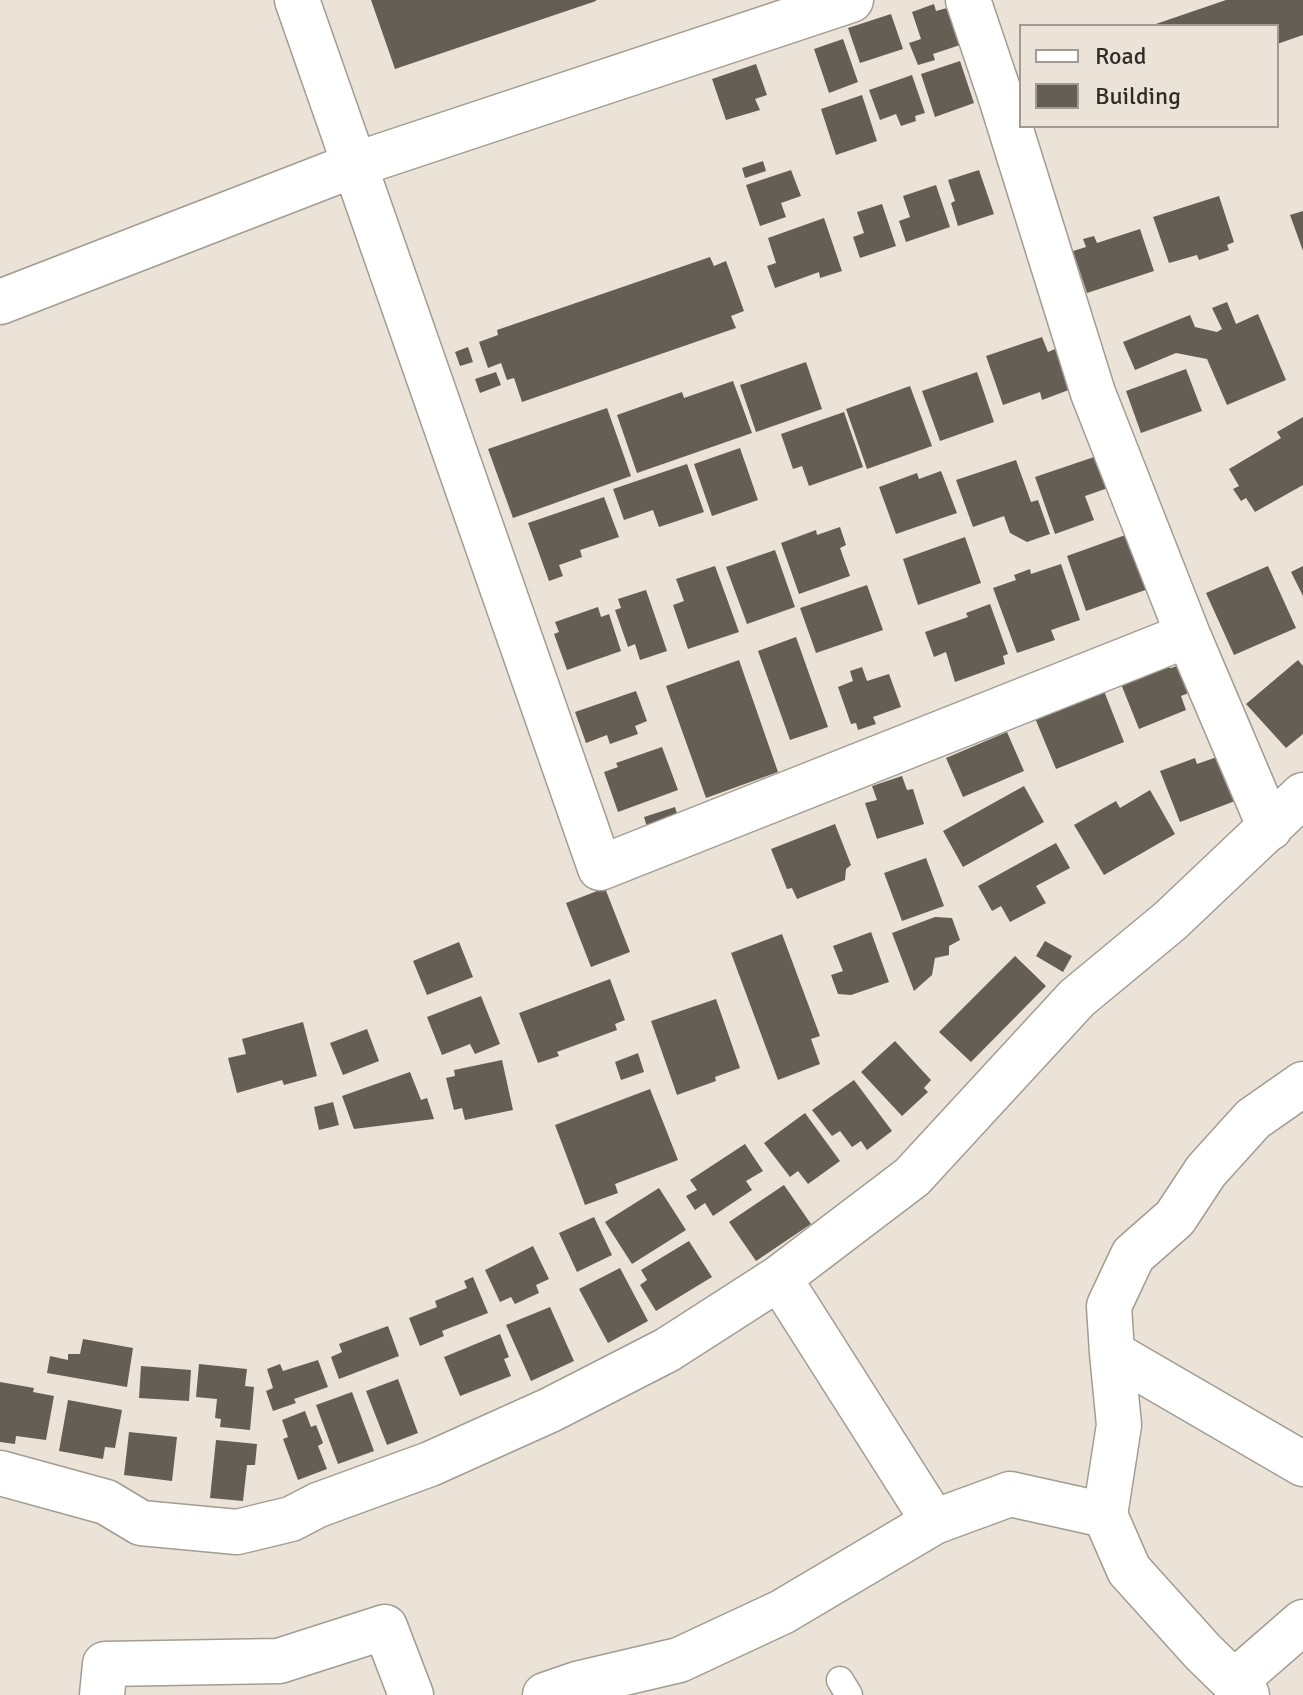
<!DOCTYPE html>
<html>
<head>
<meta charset="utf-8">
<style>
  body { margin:0 }
  #map { position:relative; width:1303px; height:1695px; overflow:hidden; background:#ebe3d8; font-family:Signika,sans-serif }
  canvas { display:block }
  .legend { position:absolute; left:1019px; top:24px; width:260px; height:104px; box-sizing:border-box; background:#ebe3d8; border:2px solid #a09a92; margin:0; padding:10px 14px; list-style:none; font-size:24px; color:#2f2c28 }
  .legend li { display:flex; align-items:center; gap:16px; height:40px }
  .legend b { width:40px; border:2px solid #a09a92 }
</style>
</head>
<body>
<div id="map">
<canvas width="1303" height="1695"></canvas>
<ul class="legend">
<li><b style="height:10px;background:#fff"></b>Road</li>
<li><b style="height:22px;background:#655e55"></b>Building</li>
</ul>
</div>
<script>
const ctx = document.querySelector('canvas').getContext('2d');
ctx.lineJoin = 'round';
function fill(path, color) { ctx.fillStyle = color; ctx.fill(path, 'evenodd'); }
function trace(path, color, width, dash) { ctx.strokeStyle = color; ctx.lineWidth = width; ctx.lineCap = dash ? 'butt' : 'round'; ctx.setLineDash(dash || []); ctx.stroke(path); }
fill(new Path2D(`
  M371 0H596V1L395 69Z
  M1226 0H1303V35L1277 44V26H1150Z
  M934 4 936 11 947 8 960 45 933 54 935 60 918 65 909 43 921 39 912 12Z
  M891 14 903 49 860 63 848 28Z
  M843 39 858 82 829 93 814 49Z
  M960 61 974 103 935 117 921 74Z
  M756 64 767 95 755 99 760 110 726 120 712 79Z
  M912 75 925 113 915 116 916 121 901 126 896 114 880 120 869 90Z
  M862 95 877 141 836 155 821 109Z
  M763 161 766 171 745 178 742 168Z
  M791 170 801 196 781 203 786 217 760 226 746 185Z
  M979 170 994 214 958 226 951 203 955 201 948 180Z
  M936 185 950 227 906 242 899 221 910 217 903 196Z
  M1219 196 1234 242 1227 245 1229 250 1199 260 1197 255 1169 263 1153 217Z
  M882 204 896 246 860 258 853 237 864 233 857 212Z
  M1303 211V251L1290 215Z
  M824 218 842 271 820 278 819 272 775 288 767 266 776 263 768 238Z
  M1140 229 1154 271 1087 293 1073 251 1086 247 1083 239 1094 236 1097 243Z
  M710 257 714 266 726 261 744 311 731 316 736 328 522 402 514 378 507 380 501 363 488 368 479 342 498 335 497 330Z
  M1227 302 1236 324 1258 314 1286 380 1227 405 1207 359 1176 353 1135 370 1123 342 1190 315 1195 327 1217 332 1222 329 1212 308Z
  M1042 337 1048 352 1060 347 1074 388 1042 400 1040 392 1003 405 986 356Z
  M468 347 473 362 460 366 455 352Z
  M806 362 822 409 756 432 740 385Z
  M1186 369 1202 411 1141 433 1126 391Z
  M496 372 501 385 480 393 475 379Z
  M977 372 994 422 940 441 922 391Z
  M733 381 752 433 637 473 617 415 682 392 684 398Z
  M910 386 932 446 867 469 846 409Z
  M607 408 631 476 513 518 488 449Z
  M844 412 863 467 809 486 802 466 793 469 781 434Z
  M1303 417V485L1255 512 1246 498 1241 501 1233 489 1239 486 1229 469 1281 438 1277 432Z
  M740 448 758 500 712 516 694 464Z
  M1097 456 1108 488 1085 496 1094 520 1055 534 1035 477Z
  M1016 460 1031 502 1038 500 1050 534 1027 542 1010 533 1004 516 973 527 956 480Z
  M687 464 704 512 659 527 653 510 624 520 613 489Z
  M941 471 957 513 896 534 879 487 917 473 919 479Z
  M604 497 619 537 580 550 582 557 559 565 563 576 549 581 528 523Z
  M840 527 846 545 840 548 850 576 799 594 781 543 816 530 817 535Z
  M1131 533 1151 588 1086 611 1067 556Z
  M965 537 981 583 918 605 903 559Z
  M775 550 795 607 747 624 726 567Z
  M1061 564 1080 620 1051 630 1055 640 1017 653 993 588 1016 580 1014 575 1030 569 1031 574Z
  M715 566 739 632 688 649 673 605 684 601 676 579Z
  M1268 566 1296 628 1234 655 1206 593Z
  M1303 566V596L1291 572Z
  M867 585 883 630 816 653 800 608Z
  M646 590 667 651 640 660 635 644 628 647 615 610 621 608 618 599Z
  M990 604 1008 654 1003 656 1005 664 955 682 946 652 934 657 925 632 968 617 966 613Z
  M598 607 601 617 609 614 621 651 567 670 554 634 559 632 555 622Z
  M796 637 828 727 790 740 758 651Z
  M739 660 778 772 706 798 666 686Z
  M1164 660 1167 667 1171 668 1180 665 1191 692 1181 696 1186 710 1139 729 1121 684Z
  M1298 660 1303 666V734L1286 748 1246 704Z
  M862 667 867 681 889 674 901 707 873 717 876 724 858 730 856 723 851 724 838 687 853 681 850 671Z
  M636 691 647 721 635 726 638 734 610 744 607 735 586 743 575 712Z
  M1104 691 1124 742 1056 769 1035 718Z
  M1007 732 1024 771 963 797 946 758Z
  M662 747 678 790 618 812 604 772 618 767 616 763Z
  M1217 757 1235 801 1180 822 1160 771 1195 758 1197 764Z
  M902 776 907 790 913 789 924 824 877 839 865 803 877 800 872 786Z
  M1024 786 1044 822 963 867 943 831Z
  M1150 790 1175 834 1104 875 1074 825 1116 801 1120 808Z
  M675 807 678 817 647 827 644 817Z
  M835 824 851 865 846 869 845 880 797 899 792 888 787 889 771 849Z
  M1056 843 1070 868 1036 886 1046 903 1010 922 1001 906 992 911 978 886Z
  M926 858 944 906 902 921 884 873Z
  M605 888 630 952 591 967 566 903Z
  M935 917 952 918 960 940 949 946V955L935 958 932 975 914 991 892 933Z
  M871 932 889 982 851 995 838 994 831 975 843 971 833 946Z
  M782 934 820 1036 811 1039 820 1064 778 1080 731 953Z
  M1045 941 1072 956 1063 972 1036 956Z
  M459 942 473 977 427 995 413 961Z
  M1015 956 1046 986 971 1062 939 1032Z
  M610 979 625 1020 615 1024 617 1030 557 1052 559 1056 538 1063 519 1013Z
  M481 996 500 1044 475 1054 470 1044 442 1055 427 1017Z
  M716 999 740 1068 715 1077 716 1081 677 1095 651 1021Z
  M303 1022 317 1076 284 1085 282 1080 237 1093 228 1058 246 1054 242 1039Z
  M367 1029 379 1061 343 1075 330 1043Z
  M895 1041 931 1080 924 1088 928 1092 902 1116 861 1072Z
  M638 1053 644 1072 621 1080 615 1062Z
  M502 1060 513 1110 465 1120 462 1108 454 1110 446 1078 455 1076 454 1070Z
  M410 1072 421 1100 427 1098 434 1119 354 1129 342 1096Z
  M854 1080 892 1131 867 1150 861 1141 852 1147 840 1131 832 1136 812 1110Z
  M650 1089 678 1160 615 1184 618 1193 585 1205 555 1125Z
  M333 1102 339 1125 319 1130 314 1107Z
  M805 1113 840 1161 808 1184 798 1171 790 1177 764 1143Z
  M745 1144 763 1171 746 1181 752 1190 713 1216 705 1203 695 1210 686 1196 697 1190 690 1180Z
  M784 1185 811 1224 756 1261 729 1222Z
  M659 1188 686 1230 632 1264 605 1222Z
  M594 1217 612 1255 577 1272 559 1233Z
  M689 1241 712 1277 656 1311 640 1285 647 1280 641 1270Z
  M533 1246 549 1279 536 1285 539 1293 515 1304 511 1297 500 1302 485 1270Z
  M620 1268 648 1321 608 1343 579 1289Z
  M473 1277 488 1313 442 1331 444 1336 420 1346 409 1318 437 1307 435 1301 467 1288 464 1281Z
  M550 1307 574 1361 531 1381 506 1325Z
  M388 1326 399 1356 339 1379 331 1357 342 1352 339 1344Z
  M500 1334 509 1357 504 1359 511 1376 460 1396 444 1357Z
  M83 1339 133 1348 127 1387 47 1373 50 1356 68 1360V1354H80Z
  M318 1360 328 1387 294 1399 296 1403 273 1411 266 1391 273 1388 267 1369 280 1364 283 1371Z
  M199 1364 247 1369 245 1386 254 1387 250 1430 220 1427 221 1419 215 1418 217 1399 196 1397Z
  M141 1366 191 1370 189 1401 139 1398Z
  M398 1379 418 1433 387 1445 366 1391Z
  M0 1382 34 1388 33 1392 54 1396 46 1440 16 1436 15 1444 0 1442Z
  M352 1392 374 1451 338 1464 316 1405Z
  M68 1400 122 1410 115 1448 105 1447 103 1459 59 1451Z
  M305 1411 311 1427 316 1425 323 1443 318 1446 327 1469 298 1480 283 1439 288 1437 282 1420Z
  M129 1432 177 1437 172 1481 124 1475Z
  M216 1440 257 1444 255 1465H247L243 1501 210 1498Z`), '#655e55');
const service = new Path2D(`
  M840 1680 849 1695`);
const minor = new Path2D(`
  M297 0 600 868 1188 635 1093 393 1001 98 968 0
  M0 302 354 165 851 0
  M1188 635 1270 828
  M779 1278 934 1522
  M1112 1353 1109 1306 1133 1255 1175 1218 1206 1171 1253 1119 1303 1084
  M0 1473 106 1502 141 1523 237 1532 291 1519 318 1505 430 1464 550 1410 667 1350 779 1278 912 1177 1077 998 1170 921 1303 795
  M1234 1682 1303 1622
  M102 1695 105 1664 279 1661 385 1627 411 1695
  M545 1695 577 1684 679 1660 782 1612 934 1522 1010 1494 1105 1515
  M1247 1695 1203 1652 1129 1570 1105 1515 1119 1425 1112 1353 1303 1464`);
trace(service, '#a39c91', 29);
trace(minor, '#a39c91', 47);
trace(service, '#fff', 26);
trace(minor, '#fff', 44);
</script>
</body>
</html>
